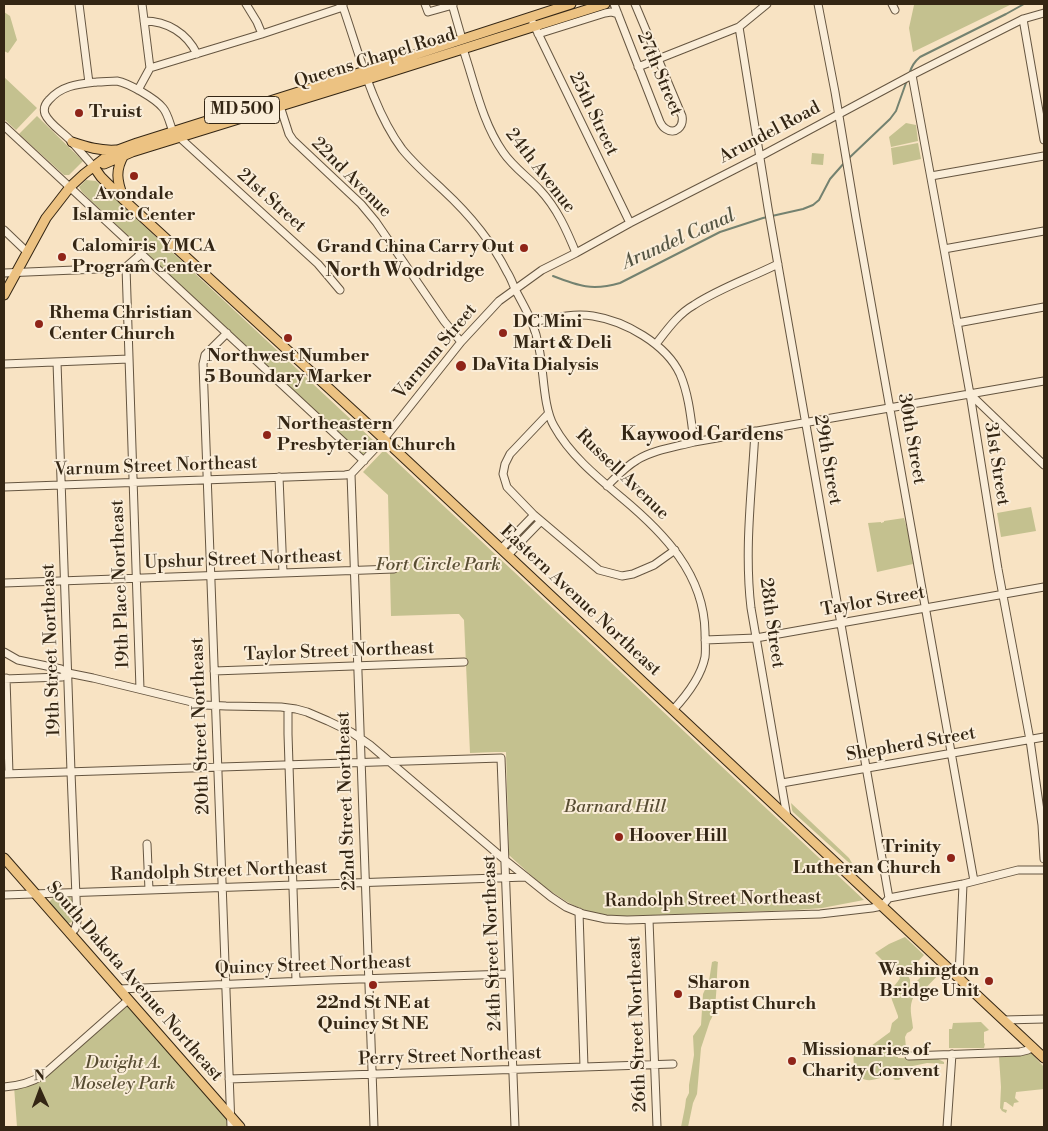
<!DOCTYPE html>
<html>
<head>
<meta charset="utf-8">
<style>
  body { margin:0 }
  #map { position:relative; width:1048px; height:1131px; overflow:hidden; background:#f8e3c3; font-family:"Libre Bodoni",serif }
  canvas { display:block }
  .frame { position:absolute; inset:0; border:5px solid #342614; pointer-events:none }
  .north { position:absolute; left:15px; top:1066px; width:50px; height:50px; -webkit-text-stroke:4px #faedd8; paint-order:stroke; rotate:358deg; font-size:14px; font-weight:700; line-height:20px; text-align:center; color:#342614 }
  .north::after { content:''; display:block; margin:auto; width:18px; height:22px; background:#342614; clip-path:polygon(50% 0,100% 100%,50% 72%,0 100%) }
</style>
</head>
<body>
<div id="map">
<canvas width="1048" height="1131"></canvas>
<div class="frame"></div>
<div class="north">N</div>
</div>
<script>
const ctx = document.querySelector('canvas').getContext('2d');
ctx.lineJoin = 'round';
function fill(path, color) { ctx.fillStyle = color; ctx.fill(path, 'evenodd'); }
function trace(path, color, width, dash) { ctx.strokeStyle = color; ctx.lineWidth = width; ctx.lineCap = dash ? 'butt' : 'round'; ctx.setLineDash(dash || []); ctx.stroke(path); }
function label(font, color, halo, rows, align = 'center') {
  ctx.font = font + ' "Libre Bodoni",serif'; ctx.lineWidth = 4; ctx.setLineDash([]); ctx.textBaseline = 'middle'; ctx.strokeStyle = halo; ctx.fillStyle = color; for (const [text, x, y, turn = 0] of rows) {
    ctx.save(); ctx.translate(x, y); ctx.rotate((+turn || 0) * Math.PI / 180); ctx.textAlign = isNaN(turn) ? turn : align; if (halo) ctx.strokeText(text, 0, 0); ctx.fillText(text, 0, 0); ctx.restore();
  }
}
fill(new Path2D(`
  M911 4H1012L913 52 909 28 914 5Z
  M4 12 10 16 17 40 8 53 4 51Z
  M4 77 37 108 16 130 4 119Z
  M37 116 83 161 69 175H64L19 134Z
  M906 123 916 125 918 141 891 147 889 137Z
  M918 143 921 159 893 165 891 148Z
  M812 153 824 154 823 165 811 164Z
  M86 180 96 181 374 441 363 455 200 304 82 192 79 187Z
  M384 450 864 900 822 908 796 910 626 916C620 916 613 917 607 916 567 910 537 881 509 855L506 752H495L470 753 464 620 459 614H454L391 616 388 495 363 472Z
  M1031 507 1036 531 1001 537 997 513Z
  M904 518 908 532 913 564 877 572 868 523 881 522V523L884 522V521Z
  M791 803 849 858 852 863 851 864 847 861 793 812 792 810Z
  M70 897 72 899 73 919 72 922 69 923 66 922 50 903V901L53 898Z
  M905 937 924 955 907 973 910 980V990L914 996C908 1007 912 1016 913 1028L911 1031 907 1033 905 1037 906 1048 903 1049 899 1047 898 1049V1058L938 1059 944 1062V1064L927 1063 908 1067 905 1075 899 1080H895L890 1075C876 1079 861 1087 855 1068 854 1063 853 1061 854 1055L863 1048 871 1046 890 1032 892 1023 898 1018V1016L892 1000 890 991C894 986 897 983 900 978L875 953 889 944Z
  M715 961 718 962C716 977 718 1010 710 1021L701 1048 697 1094 693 1103 688 1127H681L685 1107 686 1099 689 1093V1085L694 1055 693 1036 701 1025 703 994 709 981 712 962Z
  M933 965 941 972 920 994 911 987Z
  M128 1000 231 1116V1127H17L14 1086 39 1078Z
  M981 1022 989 1030 984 1032V1043L985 1044 984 1048H949V1029H952L953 1023Z
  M1031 1053 1044 1067V1089L1016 1092 1015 1098 1019 1102 1014 1103 1013 1107 1006 1102H1004L1003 1109 1007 1110 1006 1113 1002 1111 1000 1108 1001 1087 999 1057Z`), '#c4c18f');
trace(new Path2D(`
  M909 74C912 66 914 62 920 57L1006 14 1024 4
  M848 159 890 119 896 111 907 80
  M553 276C579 286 592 291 620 283L720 232 763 218 803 209 813 205 819 200 830 179 845 162`), '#748270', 2);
const minor = new Path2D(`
  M79 4 89 83
  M142 4 150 68
  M246 4 257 22 262 34
  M343 4V7C359 53 373 110 402 149 414 164 429 177 443 190 469 214 491 240 507 272 511 278 513 285 516 291 527 312 535 324 539 348 544 371 543 407 554 426 570 455 597 477 622 498 664 533 704 574 705 632 705 640 706 649 705 657 701 677 687 695 673 710
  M425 4 428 12 453 5
  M452 4 462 39
  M614 4 660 122C661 124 664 128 666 129 675 135 684 127 682 116L635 4
  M818 4 835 92 856 218 974 881
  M892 4 895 10
  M1023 19 1044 140
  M144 21C167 21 187 33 197 54
  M533 23 630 223
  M739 27 768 208 889 898
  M538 34 605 13 611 12 618 14
  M463 49C475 84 482 122 503 152 513 167 528 177 540 190 557 208 567 231 576 253
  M638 67 739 27 767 4
  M150 68 262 34 343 7 340 4
  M912 75 944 249 970 394 998 569 1030 740 1042 825 1044 859
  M138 90 150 68
  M280 106 289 134 293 140 361 204 376 222 444 321 461 342
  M4 126 364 461
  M179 137 318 264 340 290
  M94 167C87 159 79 150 71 141 64 133 49 124 45 114 43 108 45 104 49 100 62 85 79 84 97 82 104 82 110 81 117 81 128 83 155 98 163 108 168 114 170 124 173 132
  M931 176 1044 156
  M4 230 27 252
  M944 249 1044 231
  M126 267 140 689
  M4 273 122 268 126 267 141 254
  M533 322C553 318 573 313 593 316 625 321 666 344 680 374 689 395 691 419 694 442
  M957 323 1044 307
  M227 333 205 355 203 364 231 1127
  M656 344C667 330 678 314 694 305 720 288 750 278 778 264
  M57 362 71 772 77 922 75 929 70 934
  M4 364 129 359
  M970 394 1044 465
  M548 414 510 454 505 464 503 474 507 487 534 515 599 570 622 576 633 574 654 565 675 550
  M755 431C752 490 744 549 751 608L787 817
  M351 474 374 1127
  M279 477 283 573
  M607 486C616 477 625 467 637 460 653 450 675 447 694 442L1044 381
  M4 487 345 475 351 474 384 439 461 342 499 301 542 270 576 253 630 223 759 157 912 75 1023 19 1044 13
  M501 549 534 515
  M508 555 541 521
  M4 583 394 569
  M705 640 756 638 1044 587
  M4 652 18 660 61 669 68 673 93 678 204 705 226 706 281 707 296 709 307 712 328 721 351 732 370 745 505 860 551 897 566 907 583 914 606 919 627 920 820 914 872 908 882 906 889 898 963 884 1018 870H1044
  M214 671 464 662
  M6 678 9 774
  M4 679 62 677 68 673
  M288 708V734L296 981
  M4 774 501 758 515 1127
  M782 783 1044 737
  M147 844 149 890
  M4 895 526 877
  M579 912 584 1067
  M649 920 657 1127
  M959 977 963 884
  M119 989 329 980 509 974
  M1004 1020 1044 1019
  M909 1056 1020 1052 1028 1050 1033 1047
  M229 1079 673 1064
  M4 1087C18 1086 31 1083 43 1075L128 1000
  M947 1127 952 1054`);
const major = new Path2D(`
  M72 142C87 147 100 151 116 150
  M104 164 132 152 148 147 368 79 605 4
  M94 167 101 177 124 200 370 426 1044 1058
  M123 197C117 181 115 170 124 155
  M4 295 46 218 70 187 84 174 106 157 118 150 137 143 365 71 571 4
  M4 858 240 1127`);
trace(minor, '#655540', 9);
trace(major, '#342614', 11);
trace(minor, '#faedd8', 7);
trace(major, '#ecc282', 9);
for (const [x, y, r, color] of [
  [79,113,5,"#8f2418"],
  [134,176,5,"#8f2418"],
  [524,248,5,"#8f2418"],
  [62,257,5,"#8f2418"],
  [39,324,5,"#8f2418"],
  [503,333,5,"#8f2418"],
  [288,338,5,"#8f2418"],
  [461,366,6,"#8f2418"],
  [267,435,5,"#8f2418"],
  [619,837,5,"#8f2418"],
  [951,858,5,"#8f2418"],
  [989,981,5,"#8f2418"],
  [373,985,5,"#8f2418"],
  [678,994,5,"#8f2418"],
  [792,1061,5,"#8f2418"]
]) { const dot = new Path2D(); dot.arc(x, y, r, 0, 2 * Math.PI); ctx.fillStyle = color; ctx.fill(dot); trace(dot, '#faedd8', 2); }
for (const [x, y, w] of [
  [242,110,75]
]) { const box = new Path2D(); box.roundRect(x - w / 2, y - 13.5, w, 27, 4); ctx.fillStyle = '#faedd8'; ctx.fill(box); trace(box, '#342614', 1); }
label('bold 16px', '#342614', null, [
  ["MD 500",242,110]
]);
label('18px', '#342614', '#faedd8', [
  ["Queens Chapel Road",375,59,-17],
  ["27th Street",659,74,67],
  ["25th Street",593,114,64],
  ["Arundel Road",770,133,-28],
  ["24th Avenue",540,171,52],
  ["22nd Avenue",351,178,45],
  ["21st Street",271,201,42],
  ["Varnum Street",436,352,-50],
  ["30th Street",911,439,80],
  ["29th Street",827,460,80],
  ["31st Street",996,464,81],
  ["Varnum Street Northeast",156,467,-2],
  ["Russell Avenue",622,475,44],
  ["Upshur Street Northeast",243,560,-2],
  ["19th Place Northeast",121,584,-92],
  ["Eastern Avenue Northeast",580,601,43],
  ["Taylor Street",873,602,-10],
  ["28th Street",771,623,82],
  ["19th Street Northeast",52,650,-92],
  ["Taylor Street Northeast",339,652,-2],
  ["20th Street Northeast",201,726,-92],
  ["Shepherd Street",911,745,-10],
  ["22nd Street Northeast",347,801,-92],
  ["Randolph Street Northeast",219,872,-2],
  ["Randolph Street Northeast",713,900,-1],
  ["24th Street Northeast",493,943,-92],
  ["Quincy Street Northeast",313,966,-2],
  ["South Dakota Avenue Northeast",134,982,49],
  ["26th Street Northeast",638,1024,-92],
  ["Perry Street Northeast",450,1057,-2]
]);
label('bold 18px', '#342614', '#faedd8', [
  ["Truist",89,113],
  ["Avondale",134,195,"center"],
  ["Islamic Center",134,216,"center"],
  ["Calomiris YMCA",72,247],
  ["Program Center",72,268],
  ["Grand China Carry Out",514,248,"right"],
  ["Rhema Christian",49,314],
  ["Center Church",49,335],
  ["DC Mini",513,323],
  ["Mart & Deli",513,344],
  ["Northwest Number",288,357,"center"],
  ["5 Boundary Marker",288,378,"center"],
  ["DaVita Dialysis",472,366],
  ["Northeastern",277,425],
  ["Presbyterian Church",277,446],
  ["Hoover Hill",629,837],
  ["Trinity",941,848,"right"],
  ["Lutheran Church",941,869,"right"],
  ["Washington",979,971,"right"],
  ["Bridge Unit",979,992,"right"],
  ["Sharon",688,984],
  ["Baptist Church",688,1005],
  ["22nd St NE at",373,1004,"center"],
  ["Quincy St NE",373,1025,"center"],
  ["Missionaries of",802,1051],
  ["Charity Convent",802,1072]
], 'left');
label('italic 18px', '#584d33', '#faedd8', [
  ["Fort Circle Park",438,566],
  ["Barnard Hill",615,808],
  ["Dwight A.",123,1064],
  ["Moseley Park",123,1085]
]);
label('italic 19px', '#545442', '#faedd8', [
  ["Arundel Canal",679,240,-24]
]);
label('bold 19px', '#342614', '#faedd8', [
  ["North Woodridge",405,271],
  ["Kaywood Gardens",702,435]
]);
</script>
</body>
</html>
